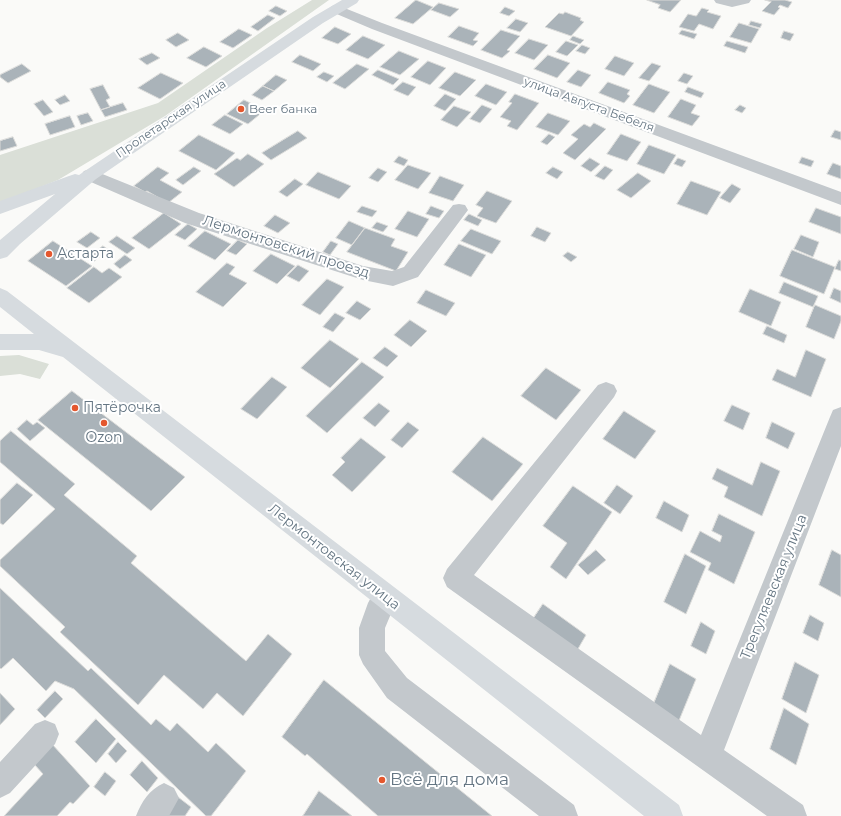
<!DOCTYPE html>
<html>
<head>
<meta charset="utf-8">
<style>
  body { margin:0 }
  canvas { display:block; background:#fafaf8 }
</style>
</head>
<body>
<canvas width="841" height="816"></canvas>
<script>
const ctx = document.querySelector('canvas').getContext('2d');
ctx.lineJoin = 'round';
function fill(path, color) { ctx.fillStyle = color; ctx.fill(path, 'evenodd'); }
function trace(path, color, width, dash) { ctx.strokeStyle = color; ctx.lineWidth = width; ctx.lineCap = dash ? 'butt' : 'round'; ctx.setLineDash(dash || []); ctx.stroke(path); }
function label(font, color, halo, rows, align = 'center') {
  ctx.font = font + ' Montserrat,sans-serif'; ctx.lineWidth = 4; ctx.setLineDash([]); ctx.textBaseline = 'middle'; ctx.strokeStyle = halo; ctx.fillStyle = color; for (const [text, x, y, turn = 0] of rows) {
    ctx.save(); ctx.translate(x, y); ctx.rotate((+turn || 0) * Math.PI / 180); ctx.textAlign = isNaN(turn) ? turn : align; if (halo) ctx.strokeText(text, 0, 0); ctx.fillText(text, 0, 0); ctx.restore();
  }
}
fill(new Path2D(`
  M312 0H329L165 116 58 180 0 203V155L158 103 267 28Z
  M19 355 49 364 40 379 20 374 0 376V356Z`), '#dadfd7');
const building = new Path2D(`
  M416 0 433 7 413 24 395 18Z
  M647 0H681L670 12 658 8 660 5Z
  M765 0H785L792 2 788 8 780 5 778 7 780 8 774 15 762 11 771 2Z
  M439 3 459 9 450 17 431 10Z
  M276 6 287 11 280 16 269 11Z
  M505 7 515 11 509 16 500 13Z
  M702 8 709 10 707 12 721 16 713 29 699 24 694 31 679 27 688 14 696 16Z
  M565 12 581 18 580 20 584 22 571 36 545 27 559 13 563 14Z
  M268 15 275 18 258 31 251 27Z
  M516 19 528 23 520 32 507 28Z
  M751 21 762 24 760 28 749 25Z
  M739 23 759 29 751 43 730 37Z
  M459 26 479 33 473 40 478 41 473 46 448 37Z
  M335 27 351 34 338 44 322 38Z
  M239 29 252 35 233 48 220 42Z
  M501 30 520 36 507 50 510 51 502 58 481 50Z
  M682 30 697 34 694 39 679 34Z
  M784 31 794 34 790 41 781 38Z
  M178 33 189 40 176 47 166 40Z
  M363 36 385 45 368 59 346 50Z
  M573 36 584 40 580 44 570 40Z
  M529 39 548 45 534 60 515 53Z
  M566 41 578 45 567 56 556 52Z
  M727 41 748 47 745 53 724 46Z
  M582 45 590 48 585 54 576 51Z
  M204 47 222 56 206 67 187 58Z
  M399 51 419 59 400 75 380 67Z
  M152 53 160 58 147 65 139 59Z
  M300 55 321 64 313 71 292 62Z
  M548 55 570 63 557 78 534 69Z
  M615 56 634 63 624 76 605 69Z
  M428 61 446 68 430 85 411 77Z
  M652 63 661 66 649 81 639 78Z
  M22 64 31 71 8 83 0 77V75Z
  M357 64 369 69 345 89 333 83Z
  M378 70 399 79 393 85 372 75Z
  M578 70 591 75 581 87 567 82Z
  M324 72 334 76 327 82 317 77Z
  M455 72 476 80 460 96 439 88Z
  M161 73 183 83 160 99 138 88Z
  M684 73 693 76 687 84 678 81Z
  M276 75 287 80 274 91 263 86Z
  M403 82 416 87 408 96 394 90Z
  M608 82 630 90 627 94 630 96 624 103 599 93Z
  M486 84 507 92 496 105 475 96Z
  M649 84 670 92 654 113 633 105Z
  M103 85 110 98 106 100 110 107 101 110 90 89Z
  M263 86 274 91 262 100 252 95Z
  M688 87 704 93 701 98 685 92Z
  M445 94 456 99 445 111 434 106Z
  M515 94 539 103 517 130 507 126 511 121 500 117 512 103 509 102Z
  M65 95 70 101 60 105 55 100Z
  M681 99 696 105 691 113 700 116 692 126 668 117Z
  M43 100 53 112 44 116 34 104Z
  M244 100 265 110 248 124 227 114Z
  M123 103 127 110 105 117 101 110Z
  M482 105 492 109 480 123 470 119Z
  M740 105 746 108 742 113 735 110Z
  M454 106 471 112 457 127 441 120Z
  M88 113 93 121 81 125 77 116Z
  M548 113 570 121 558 135 536 127Z
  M225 115 243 124 230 134 212 125Z
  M70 116 75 127 50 135 45 124Z
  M594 123 606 129 575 160 563 153 578 139 571 135 584 124 590 127Z
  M835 130 841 132V140L831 137Z
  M298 131 307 138 271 160 262 153Z
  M549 134 555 137 547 145 541 142Z
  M621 134 641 142 627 161 607 154Z
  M199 135 235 153 216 170 179 151Z
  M13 137 17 146 0 151V141Z
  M649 145 676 155 664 174 637 164Z
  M248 154 264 164 234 187 214 174 237 158 240 160Z
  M399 156 408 160 404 166 394 162Z
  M802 157 814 161 811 167 799 163Z
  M590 158 600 164 591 172 581 166Z
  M678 158 686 161 682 167 674 164Z
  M833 163 841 166V179L827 174Z
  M408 165 431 173 418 189 395 180Z
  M605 166 613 170 604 180 595 176Z
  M158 167 169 173 160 180 182 192 168 203 147 191 145 192 134 186Z
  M194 167 201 171 183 185 176 180Z
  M553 167 563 172 557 179 546 173Z
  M378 168 387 172 378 182 369 178Z
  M318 172 351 186 339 199 306 185Z
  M638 173 651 181 631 198 617 190Z
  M440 176 464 185 453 201 429 193Z
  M295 179 303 184 287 197 279 192Z
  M691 181 721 192 707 215 677 204Z
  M732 184 741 189 730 203 720 198Z
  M487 191 512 201 496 223 477 216 483 208 476 205Z
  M362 206 377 211 372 217 357 212Z
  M431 206 444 211 439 218 426 214Z
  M816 208 841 217V234L809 222Z
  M408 211 429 219 417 237 395 229Z
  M164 213 181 224 149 249 132 238Z
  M469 214 482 220 478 226 464 220Z
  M275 215 290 223 278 233 264 226Z
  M349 221 365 228 352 245 336 238Z
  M377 222 388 226 383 232 372 228Z
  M188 224 197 229 185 240 175 235Z
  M537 227 551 233 545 242 531 236Z
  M365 228 395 239 391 246 408 252 396 271 347 252Z
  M471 229 501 241 492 254 461 241Z
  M205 231 231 244 215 260 188 246Z
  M91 232 100 238 87 248 77 242Z
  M801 235 819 242 813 257 794 249Z
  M117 236 135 248 127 254 109 242Z
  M238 240 247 244 236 255 227 251Z
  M53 241 92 266 66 286 28 261Z
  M331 241 338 244 330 255 323 252Z
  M459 244 486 255 471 277 444 265Z
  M103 246 109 250 93 262 88 258Z
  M792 250 835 267 824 294 780 276Z
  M568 252 577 257 571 262 563 256Z
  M271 254 295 266 277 284 253 271Z
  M125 255 132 260 120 269 114 264Z
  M839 260 841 261V271L835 269Z
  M227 263 235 267 229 274 247 283 223 307 196 292Z
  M298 265 309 271 299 282 287 276Z
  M94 267 102 273 109 268 122 277 89 303 67 288Z
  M327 279 344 287 320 315 302 305Z
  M784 282 818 296 813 307 779 293Z
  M834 288 841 291V303L830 298Z
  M750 289 781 302 771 326 739 312Z
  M426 290 455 303 446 316 417 303Z
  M357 301 371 309 360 320 346 313Z
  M815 305 841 316V321L834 339 806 327Z
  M335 313 345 318 333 332 323 327Z
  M410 320 427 331 411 347 394 335Z
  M767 326 787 335 784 343 763 334Z
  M330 340 359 359 330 388 301 368Z
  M385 347 398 356 387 367 373 358Z
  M806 350 826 359 811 397 772 380 777 369 795 377Z
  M362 362 384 377 327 433 306 416Z
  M546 368 581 390 556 420 521 396Z
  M272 377 287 387 257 419 241 409Z
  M72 391 185 477 151 511 38 420Z
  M379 403 390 411 375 427 363 418Z
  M732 405 750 413 743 430 724 421Z
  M624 411 656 431 635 459 603 439Z
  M27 420 33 425 37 422 45 428 30 441 17 429Z
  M408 422 419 430 402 448 391 440Z
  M772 422 795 433 788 449 766 438Z
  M11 431 75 484 64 495 137 556 131 563 246 661 268 634 292 654 243 716 217 693 203 709 164 675 138 705 60 632 65 627 0 566V560L55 509 0 462V441Z
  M483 437 523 464 492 501 452 472Z
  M361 438 386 457 352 492 332 475 345 462 341 458Z
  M761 462 780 471 762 516 724 497 728 487 712 479 717 468 752 485Z
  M17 483 33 495 3 525 0 523V500Z
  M617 485 633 496 620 514 604 503Z
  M573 486 612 512 566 579 550 567 567 543 543 526Z
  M664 501 689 515 682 532 656 518Z
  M719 514 755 532 734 584 708 570 711 563 690 552 700 531 720 542 722 536 712 531Z
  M596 550 606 560 588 575 578 565Z
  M832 550 841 555V597L819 585Z
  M685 554 706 566 686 614 664 602Z
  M0 588 88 671 91 668 151 725 156 719 170 731 177 723 208 752 216 743 246 771 211 816H206L74 689 55 681 46 691 13 658 1 669 0 668Z
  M543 604 586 635 575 654 531 622Z
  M810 615 824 623 818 641 803 633Z
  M701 622 715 631 706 654 691 646Z
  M795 662 819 675 806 713 782 699Z
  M670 664 696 679 678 723 652 708Z
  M324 680 492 816H378L307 754 305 756 282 737Z
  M55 691 63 699 45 718 37 710Z
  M0 693 15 709 0 725Z
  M784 708 809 724 796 765 770 749Z
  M96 719 116 739 96 763 75 742Z
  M118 742 127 751 116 763 108 754Z
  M52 744 90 786 73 804 70 802 57 816H4L43 774 34 764Z
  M142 761 158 778 147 792 130 775Z
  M105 772 116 781 105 796 94 787Z
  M319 791 352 816H303Z
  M178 797 191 807 185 816H164Z`);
fill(building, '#aab3b9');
trace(building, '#dcdcda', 1);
fill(new Path2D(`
  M714 0H751L749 3 732 7 716 3Z
  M337 5 382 23 841 192V205L372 29 332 12 330 9 332 6Z
  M90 169 199 213 363 266 392 271 404 267 453 205 459 204 465 205 468 210 418 277 393 286 363 280 185 223 84 179 81 175 84 171Z
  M606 382 614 385 617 391 614 397 474 575 701 735 830 417 833 410 841 407V446L724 750 803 805 807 816H767L447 587 443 578 447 569 598 385Z
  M385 584 394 588 398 597 385 628V651L407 678 574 805 578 816H539L387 698 363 664 359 655V628L368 603 376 588Z
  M45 720 55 724 59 734 55 744 10 793 0 798V762L35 724Z
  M164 783 174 788 179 798 169 816H136C142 801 149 790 164 783Z`), '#c3c8cc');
fill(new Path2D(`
  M342 0H359L357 3 323 23 96 179 20 244 7 257 0 259V240L55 194 0 214V201L69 176 75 174 79 175 313 17Z
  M0 288 7 291 679 805 683 816H644L63 357 39 350H0V334H34L0 307Z`), '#d6dbdf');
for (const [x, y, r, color] of [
  [241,109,4,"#e4572e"],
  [49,254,4,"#e4572e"],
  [75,408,4,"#e4572e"],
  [104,423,4,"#e4572e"],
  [382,780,4,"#e4572e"]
]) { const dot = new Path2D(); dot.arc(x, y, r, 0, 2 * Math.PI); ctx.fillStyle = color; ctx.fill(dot); trace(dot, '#fff', 1.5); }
label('12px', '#657683', '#fff', [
  ["улица Августа Бебеля",589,105,20],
  ["Пролетарская улица",171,119,-34]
]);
label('12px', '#657683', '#fff', [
  ["Beer банка",249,109]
], 'left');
label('14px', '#657683', '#fff', [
  ["Лермонтовский проезд",286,247,18],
  ["Лермонтовская улица",334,557,38],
  ["Трегуляевская улица",774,587,-68]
]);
label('14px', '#657683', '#fff', [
  ["Астарта",57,254],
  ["Пятёрочка",83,408],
  ["Ozon",104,438,"center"]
], 'left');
label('17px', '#657683', '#fff', [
  ["Всё для дома",390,780]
], 'left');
</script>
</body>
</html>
